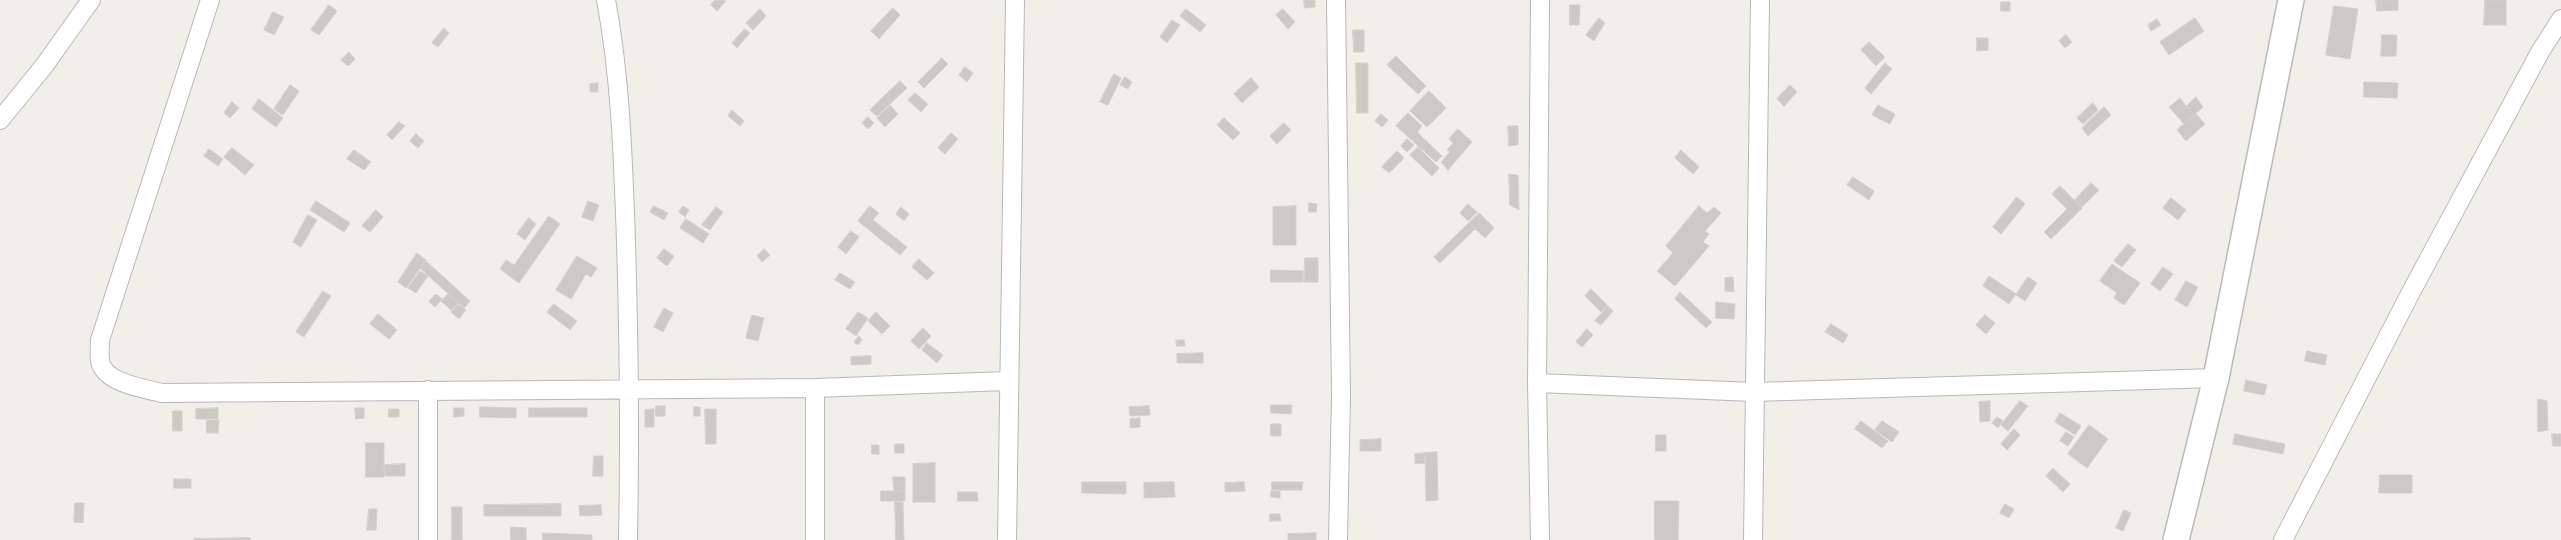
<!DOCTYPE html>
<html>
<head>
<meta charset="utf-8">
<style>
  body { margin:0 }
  canvas { display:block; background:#f1efe8 }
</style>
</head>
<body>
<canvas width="2561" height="540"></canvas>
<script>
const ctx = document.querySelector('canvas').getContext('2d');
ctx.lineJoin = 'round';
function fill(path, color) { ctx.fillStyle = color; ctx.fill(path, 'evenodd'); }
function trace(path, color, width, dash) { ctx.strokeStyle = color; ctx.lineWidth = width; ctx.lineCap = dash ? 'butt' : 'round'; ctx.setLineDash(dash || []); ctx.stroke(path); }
const building = new Path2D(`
  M715 0 726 1 717 11 711 5Z
  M1304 0H1315V7L1305 8Z
  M2376 0H2398V10L2377 11Z
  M2485 0H2506V25H2484Z
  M2001 2H2010V11H2001Z
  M329 5 337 11 319 35 311 30Z
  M1570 5H1580L1579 25H1570Z
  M2334 6 2358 9 2350 59 2326 55Z
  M893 8 900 15 879 39 871 31Z
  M760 9 766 16 753 30 746 23Z
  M1186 9 1206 25 1200 32 1180 16Z
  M1283 9 1295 22 1288 29 1276 15Z
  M273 12 284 17 274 35 264 30Z
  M1599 18 1605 23 1594 41 1586 35Z
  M2195 18 2204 31 2169 55 2160 42Z
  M2157 19 2161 25 2151 31 2148 25Z
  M1172 20 1180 25 1167 43 1160 37Z
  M444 28 449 33 438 47 432 43Z
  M745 29 750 33 737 48 732 43Z
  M1353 30H1364V52H1354Z
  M2066 35 2072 42 2065 48 2059 41Z
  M2382 35H2397L2396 56H2381Z
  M1977 38H1988V50L1977 51Z
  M1869 42 1885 57 1876 66 1861 50Z
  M349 52 355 59 348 66 341 60Z
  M1396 56 1426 86 1418 94 1387 65Z
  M942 58 948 64 924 88 918 82Z
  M1356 63H1368V113H1357Z
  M1885 63 1892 69 1871 94 1865 88Z
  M965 67 973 73 967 82 959 75Z
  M1114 74 1121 78 1108 105 1100 102Z
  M1125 77 1132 82 1128 89 1120 85Z
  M1251 78 1259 87 1242 103 1234 94Z
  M900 81 907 88 877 116 870 110Z
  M2364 82 2398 83 2397 98 2364 97Z
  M598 83V92H590V84Z
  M290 85 299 91 283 115 274 109Z
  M1790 85 1797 92 1784 106 1777 99Z
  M1429 91 1446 108 1427 127 1410 111Z
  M915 93 928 104 921 112 908 100Z
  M2196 97 2203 107 2184 124 2169 107 2180 98 2186 106Z
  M259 99 283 118 276 127 252 109Z
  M232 102 239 108 230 118 224 113Z
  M2093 103 2098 110 2083 124 2077 118Z
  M890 105 898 114 885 127 877 118Z
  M1878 105 1895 114 1890 124 1872 115Z
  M2104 107 2111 115 2088 136 2082 128Z
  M732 110 744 121 740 126 728 116Z
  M1408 113 1422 126 1417 132 1442 156 1436 162 1396 126Z
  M1381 114 1388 120 1382 127 1375 121Z
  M2196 114 2205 124 2186 141 2177 130Z
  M868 117 874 123 868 129 862 123Z
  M1224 118 1240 133 1233 140 1217 125Z
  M399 122 405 126 392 140 387 135Z
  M1284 123 1291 130 1277 144 1270 136Z
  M1508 126H1518V145L1509 146Z
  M1458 129 1472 142 1448 170 1441 162 1450 152 1447 150 1453 143 1449 139Z
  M951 133 958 139 945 154 938 148Z
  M416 134 424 141 418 148 410 141Z
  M1407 139 1414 145 1407 152 1401 146Z
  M1418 147 1439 168 1432 176 1410 155Z
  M232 148 254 165 245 175 224 157Z
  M209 149 223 159 218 166 204 156Z
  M354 150 371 162 364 170 347 159Z
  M1681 150 1699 167 1693 174 1675 158Z
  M1397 151 1404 158 1389 173 1382 167Z
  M1509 174 1518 175 1519 210 1510 205Z
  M1853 177 1874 191 1869 200 1847 185Z
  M2091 183 2099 190 2082 207 2075 200Z
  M2060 186 2082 208 2051 239 2044 232 2067 209 2052 194Z
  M2017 197 2025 204 2001 234 1993 227Z
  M2171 198 2186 210 2178 220 2163 208Z
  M316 201 350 223 344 232 310 210Z
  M588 201 599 205 593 221 582 217Z
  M1309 203 1317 204 1316 212H1309Z
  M1468 204 1477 212 1468 221 1460 213Z
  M654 206 668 213 664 220 650 212Z
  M683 206 689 210 685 217 679 212Z
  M870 206 879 213 873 220 907 247 900 255 858 221Z
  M1296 206V245H1273V207Z
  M1699 206 1707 213 1714 207 1721 213 1705 231 1709 234 1703 242 1709 246 1675 286 1657 271 1673 253 1666 246Z
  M716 207 723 212 710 230 702 225Z
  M901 207 909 214 904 221 896 214Z
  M376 210 383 217 370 232 362 226Z
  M1479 213 1494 228 1485 238 1469 223Z
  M308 215 317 220 301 247 293 242Z
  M549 216 560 224 519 283 500 269 506 260 514 265Z
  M529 218 536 224 525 240 517 234Z
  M686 219 709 234 703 243 680 228Z
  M1469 223 1475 229 1440 263 1434 257Z
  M851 231 859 237 846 254 838 247Z
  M2128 244 2136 250 2122 267 2114 261Z
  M664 249 674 256 667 266 657 258Z
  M764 249 770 255 762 262 757 256Z
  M417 253 426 260 406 288 398 282Z
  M577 256 597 268 591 277 586 274 571 299 556 290Z
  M1305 258H1318V282H1304Z
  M919 259 934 273 927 280 912 267Z
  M426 261 470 301 464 308 420 268Z
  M2112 264 2140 283 2124 305 2114 298 2117 293 2100 281Z
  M2163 267 2173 274 2160 291 2151 284Z
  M1271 270 1303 271V282H1271Z
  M420 271 428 276 416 293 408 288Z
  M840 273 855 282 850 289 835 280Z
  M1989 276 2016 294 2009 304 1983 286Z
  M1733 277 1734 292 1725 291V278Z
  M2028 277 2037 283 2025 301 2016 295Z
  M2186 281 2198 287 2187 307 2175 300Z
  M1591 289 1608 306 1601 312 1585 296Z
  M323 291 331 296 304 337 296 332Z
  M1680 292 1712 322 1706 328 1675 299Z
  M436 294 442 299 435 307 429 302Z
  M448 294 458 303 451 310 441 301Z
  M1716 302 1735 304 1734 319 1716 318Z
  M458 304 466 310 459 319 451 312Z
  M554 304 577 321 570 330 547 312Z
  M1608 306 1613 311 1601 325 1595 321Z
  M664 308 673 313 663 332 654 327Z
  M858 312 868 318 856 336 846 329Z
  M876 312 890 326 882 334 868 321Z
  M378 314 397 330 389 339 370 324Z
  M752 315 764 318 758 341 746 338Z
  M1985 315 1995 323 1986 334 1976 325Z
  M1831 324 1848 335 1843 343 1825 332Z
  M923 328 931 336 919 349 911 341Z
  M1587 329 1593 335 1582 347 1576 342Z
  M859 336 862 340 858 345 854 342Z
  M1176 340H1184L1185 346H1177Z
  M927 343 943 355 937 363 922 350Z
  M2307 351 2327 355 2325 365 2305 361Z
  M1203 353V363H1177V354Z
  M871 356V364L851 365V357Z
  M2246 380 2267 385 2264 395 2244 391Z
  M2538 399 2547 401 2548 430 2538 432Z
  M1990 401V421L1980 422 1979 402Z
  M2020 401 2028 406 2008 431 2001 425Z
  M1271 405H1292L1291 414 1271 413Z
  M656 406H665V416H656Z
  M1149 406 1150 415 1130 416 1129 407Z
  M480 407 516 408V418L480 417Z
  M694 407H700V416H694Z
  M218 408V419H196V409Z
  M355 408H364V418L356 419Z
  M454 408H464V416L454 417Z
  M529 408H587V417H529Z
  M389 409H399V417H389Z
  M654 409V427H645V410Z
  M705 409H716V444H706Z
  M173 411H182V431H173Z
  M2060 413 2081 426 2075 435 2055 422Z
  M1997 417 2003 421 1998 428 1992 423Z
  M1140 418V427L1130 428V419Z
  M207 420H219L218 433H207Z
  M1861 421 1888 441 1882 448 1855 429Z
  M1882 421 1899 432 1892 442 1875 430Z
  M1271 424H1281V436H1271Z
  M2089 425 2108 439 2087 468 2068 454Z
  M2014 429 2020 435 2007 450 2001 444Z
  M2066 432 2074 437 2068 446 2060 441Z
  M2235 434 2285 444 2283 454 2233 444Z
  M2552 434H2561V446H2553Z
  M1656 435H1666V451H1656Z
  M1381 439V451H1360V440Z
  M366 443H384V477H366Z
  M895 444H904V453H895Z
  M872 445H879V454H872Z
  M1437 452 1438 500 1426 501 1425 453Z
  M1425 453V463L1415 464V454Z
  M594 456H603V476H593Z
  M935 463V502H913V464Z
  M405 464V476H385L384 465Z
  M2053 468 2070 484 2063 492 2046 476Z
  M2380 475H2412V493H2379Z
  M893 477H905V491H894Z
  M174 479H191V488H174Z
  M1082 482H1126V494L1082 493Z
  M1174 482 1175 497 1144 498V483Z
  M1244 482 1245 491 1225 492V483Z
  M1272 482H1303L1302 490H1272Z
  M881 491H905V501H881Z
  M1271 491H1280V498L1271 497Z
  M958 492H977L978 501H958Z
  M1655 501H1679L1678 540H1655Z
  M895 502H903L904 540H896Z
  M75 503H84L83 523 74 522Z
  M561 504V516H484V505Z
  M2005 504 2014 509 2009 518 2000 513Z
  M601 505 602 515 580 516 579 506Z
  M452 507H462V540H452Z
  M369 509H377L376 530H367Z
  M2124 510 2131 513 2123 531 2116 528Z
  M1270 514H1280L1281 521H1270Z
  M511 527 526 528V540H511Z
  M543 533 592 535V540H543Z
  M1316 533V540H1288V534Z
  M250 538V540H194V539Z`);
fill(building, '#cccac5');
trace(building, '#d6d1c6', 1);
const street = new Path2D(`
  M210 0 100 340C100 347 99 354 100 361 104 383 143 388 162 393L815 388 1007 381
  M606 0C621 80 623 160 626 241 629 341 630 440 628 540
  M1336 0 1341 395 1338 540
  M0 120 44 66 91 0
  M1537 383 1753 392 2216 378
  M428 540V390
  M815 540V388
  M1007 540 1015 0
  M1540 540 1537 383 1540 0
  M1753 540 1760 0
  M2283 540 2411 292 2540 52 2561 19`);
const secondary = new Path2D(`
  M2176 540 2216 378 2291 0`);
trace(street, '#b5b8bc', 20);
trace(secondary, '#b6babf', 28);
trace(street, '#fff', 18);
trace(secondary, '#fff', 25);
</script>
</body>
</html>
